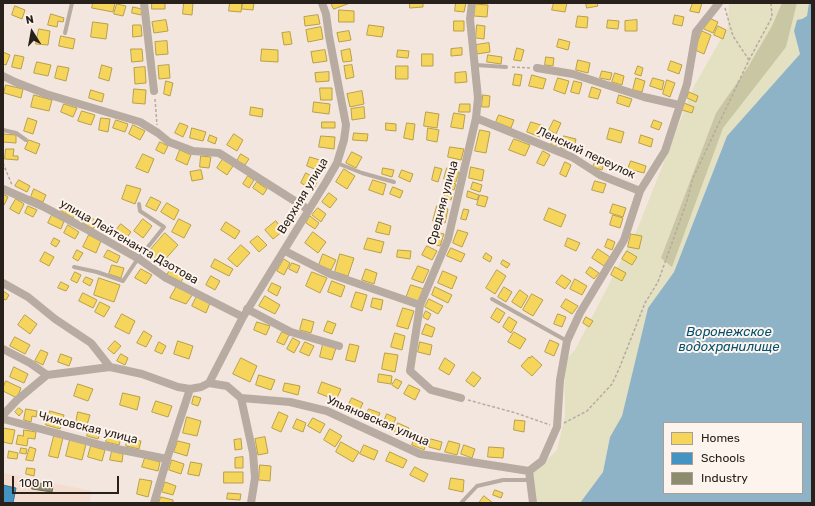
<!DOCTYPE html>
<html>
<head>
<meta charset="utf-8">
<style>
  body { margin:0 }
  #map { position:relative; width:815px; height:506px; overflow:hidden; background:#f3e6de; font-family:Rubik,sans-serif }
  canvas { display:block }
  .frame { position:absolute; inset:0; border:4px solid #28201a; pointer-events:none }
  .legend { position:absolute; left:663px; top:422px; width:140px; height:72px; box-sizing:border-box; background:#fef4ee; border:1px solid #a89f99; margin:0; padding:5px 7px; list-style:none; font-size:12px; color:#28201a }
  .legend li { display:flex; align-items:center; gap:8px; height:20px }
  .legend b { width:20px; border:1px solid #a89f99 }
  .north { position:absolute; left:12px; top:12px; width:40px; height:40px; -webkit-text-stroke:3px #fef4ee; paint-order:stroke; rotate:349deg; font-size:11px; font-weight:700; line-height:16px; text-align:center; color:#28201a }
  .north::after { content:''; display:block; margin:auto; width:14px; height:18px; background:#28201a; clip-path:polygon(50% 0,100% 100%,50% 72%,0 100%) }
  .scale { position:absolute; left:12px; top:476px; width:107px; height:18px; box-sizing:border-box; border:2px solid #28201a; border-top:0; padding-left:5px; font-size:12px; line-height:14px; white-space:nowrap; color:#28201a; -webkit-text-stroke:3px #fef4ee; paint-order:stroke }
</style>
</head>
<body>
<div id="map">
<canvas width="815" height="506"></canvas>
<div class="frame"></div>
<ul class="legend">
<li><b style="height:11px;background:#f6d55c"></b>Homes</li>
<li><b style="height:11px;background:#4393c3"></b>Schools</li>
<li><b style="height:11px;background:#8c8c6e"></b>Industry</li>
</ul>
<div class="north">N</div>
<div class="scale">100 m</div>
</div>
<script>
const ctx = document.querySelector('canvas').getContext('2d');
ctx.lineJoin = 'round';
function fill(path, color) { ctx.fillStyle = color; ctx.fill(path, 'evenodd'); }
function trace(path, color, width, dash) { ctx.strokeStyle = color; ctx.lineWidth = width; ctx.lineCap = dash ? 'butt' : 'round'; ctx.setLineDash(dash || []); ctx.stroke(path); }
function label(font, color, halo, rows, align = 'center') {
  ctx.font = font + ' Rubik,sans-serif'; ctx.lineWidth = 4; ctx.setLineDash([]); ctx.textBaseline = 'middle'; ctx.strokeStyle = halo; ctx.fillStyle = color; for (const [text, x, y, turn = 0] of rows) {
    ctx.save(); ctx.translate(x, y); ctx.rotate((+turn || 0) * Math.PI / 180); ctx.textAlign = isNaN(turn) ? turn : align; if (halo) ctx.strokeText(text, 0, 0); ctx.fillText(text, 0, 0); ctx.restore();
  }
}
fill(new Path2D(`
  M3 473 92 491 90 503H3Z`), '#f4ddcf');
fill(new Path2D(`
  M729 3H809L807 16 802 19 794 31 800 54 727 136 674 272 648 308 622 416 610 437 603 472 580 503H535L531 475 557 450 565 416 564 361 575 350 637 230 694 86 728 27Z`), '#e4e0c2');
fill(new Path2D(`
  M782 3H797L786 47 723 128 672 267 661 258 716 113 748 67 772 26Z`), '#c9c6a3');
fill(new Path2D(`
  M809 3H812V503H580L603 472 610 437 622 416 648 308 674 272 727 136 800 54 794 31 797 20 802 19 807 16ZM664 423H802V493H664Z`), '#8eb3c6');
const homes = new Path2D(`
  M93 3H115L113 12 92 8Z
  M152 3H165V9H152Z
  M184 3H193L192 15 183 14Z
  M230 3H242L241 12 229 11Z
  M243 3H254L253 10 242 9Z
  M331 3H350L334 9Z
  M410 3H423V7L410 8Z
  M456 3H466L464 12 455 11Z
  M554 3H567L565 12 552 10Z
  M586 3H597L598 6 587 8Z
  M693 3H702L699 13 690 11Z
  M117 4 126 6 123 16 114 14Z
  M475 4 488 5 487 17 474 16Z
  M15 6 25 10 22 19 12 15Z
  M133 7 142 9 141 15 132 13Z
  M339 10 354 11V22H339Z
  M51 14 64 18 63 22 58 21 57 27 48 25Z
  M318 15 320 24 305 26 304 17Z
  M675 15 684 17 682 26 673 24Z
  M578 16 588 17 587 28 576 27Z
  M709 18 718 22 713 33 704 29Z
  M166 20 168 31 154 33 152 22Z
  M608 20 619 21 618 29 607 28Z
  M637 20V31H625V21Z
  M454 21H464V31H454Z
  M93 22 108 24 106 39 91 37Z
  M133 25H141L142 36 133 37Z
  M369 25 384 27 382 37 367 35Z
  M477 25 485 26 484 39 476 38Z
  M718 26 726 30 723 39 714 35Z
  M321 27 323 39 308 42 306 30Z
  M39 29 50 31 48 45 36 44Z
  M349 31 351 40 339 42 337 33Z
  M702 31 711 35 704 54 695 50Z
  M290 32 292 44 284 45 282 33Z
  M61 36 75 39 73 49 59 46Z
  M559 39 570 42 568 50 557 47Z
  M167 41 168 54 156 55 155 42Z
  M489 43 490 52 477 54 476 45Z
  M462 48V55L451 56V49Z
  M517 48 524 50 521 61 514 60Z
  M131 49H142L143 61 132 62Z
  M262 49 278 50V62L261 61Z
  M350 49 352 61 343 62 341 51Z
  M325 50 327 61 313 63 311 52Z
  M398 50 409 51 408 58 397 57Z
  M3 52 10 55 6 65 3 64Z
  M422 54H433V66H422Z
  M15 55 24 57 21 69 12 67Z
  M488 55 502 57 501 64 487 62Z
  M546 57 554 58 553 66 545 65Z
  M578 60 590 63 588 73 576 70Z
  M671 61 682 65 679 74 668 70Z
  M37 62 51 65 48 76 34 73Z
  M102 65 112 68 109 81 99 78Z
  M169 65 170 78 159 79 158 66Z
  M352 65 354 77 346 79 344 66Z
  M58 66 69 68 66 81 55 78Z
  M396 66H408V79H396Z
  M638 66 643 68 641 76 635 74Z
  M145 67 146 83 135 84 134 68Z
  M602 71 612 73 610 80 600 78Z
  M329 72V81L316 82 315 73Z
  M466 72 467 82 455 83V73Z
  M615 73 624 76 622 85 612 82Z
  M515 74 522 75 520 86 513 85Z
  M532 75 546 79 543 89 529 86Z
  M558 78 569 81 565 94 554 90Z
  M636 78 645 81 642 92 633 90Z
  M653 78 664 81 662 90 650 86Z
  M667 80 675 83 670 97 663 94Z
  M166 81 173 83 170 96 164 94Z
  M574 81 582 83 579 94 571 92Z
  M6 85 23 89 21 98 4 93Z
  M592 87 601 90 598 99 589 97Z
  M320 88H332V100H321Z
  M134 89 146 90 145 104 133 103Z
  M91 90 104 94 102 102 89 98Z
  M362 91 364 104 350 107 347 94Z
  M689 92 698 96 696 102 687 98Z
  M34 95 52 100 49 111 31 107Z
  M483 95 490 96 489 107H482Z
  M619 95 632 99 629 107 617 103Z
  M314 102 330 104 329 114 313 112Z
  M684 103 694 107 692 113 682 110Z
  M64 104 77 108 73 117 61 112Z
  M460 104H470V112H459Z
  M251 107 263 109 262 117 250 115Z
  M364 107 365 118 352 120 351 109Z
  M82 111 95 115 91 125 78 121Z
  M426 112 439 114 437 128 424 126Z
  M454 113 465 115 463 129 451 127Z
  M499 115 514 120 511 128 496 122Z
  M28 118 37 121 33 134 24 131Z
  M101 118 110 119 108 132 99 130Z
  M116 120 128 124 125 132 113 128Z
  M554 120 561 123 556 134 549 130Z
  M654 120 662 123 659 130 651 127Z
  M322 122H335V128H322Z
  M531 122 544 126 540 137 527 132Z
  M180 123 188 126 183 137 175 133Z
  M386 123 396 124V131L386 130Z
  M407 123 415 124 413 140 404 138Z
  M133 125 145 131 140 140 129 134Z
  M192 128 206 132 203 141 190 138Z
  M428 128 439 130 437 142 427 140Z
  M610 128 624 132 621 143 607 139Z
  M480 130 490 132 486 153 475 151Z
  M354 133 368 134 367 141 353 140Z
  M3 134 16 135V143L3 142Z
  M234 134 243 140 237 151 227 145Z
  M210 135 217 138 215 144 208 141Z
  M641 135 653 139 651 147 639 143Z
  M321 136 335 137 334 149 319 147Z
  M564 136 576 139 573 151 561 148Z
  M555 138 559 141 555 147 551 144Z
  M514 139 530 145 525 156 509 150Z
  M29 140 40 144 36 154 25 149Z
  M160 142 168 146 164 154 156 150Z
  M450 147 464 149 461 160 448 157Z
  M6 149H14L13 156H18V160L5 159Z
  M180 150 191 155 187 165 176 160Z
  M543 151 550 155 544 166 537 163Z
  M352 152 362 157 356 168 346 163Z
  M143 154 154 159 148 173 136 168Z
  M241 154 249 159 245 165 237 161Z
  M201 156 211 157 209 168 200 167Z
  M310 157 326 162 322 172 307 166Z
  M223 159 233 166 227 175 217 168Z
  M596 160 604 163 602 170 593 167Z
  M631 161 646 166 644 173 628 169Z
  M565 162 571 165 566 177 560 174Z
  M435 167 442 169 438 182 432 180Z
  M471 167 484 170 482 181 469 178Z
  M383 168 394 170 392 177 382 174Z
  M447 168 459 172 456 182 444 179Z
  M344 169 355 176 347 189 336 182Z
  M201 170 203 179 192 181 190 172Z
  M402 170 413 174 410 182 399 177Z
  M306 173 318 180 313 190 301 183Z
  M248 176 254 180 249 188 243 184Z
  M19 180 30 186 27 192 15 186Z
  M373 180 386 184 383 195 369 190Z
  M446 181 456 184 454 190 444 186Z
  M595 181 606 184 603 193 592 190Z
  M257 182 267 189 263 195 253 188Z
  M473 182 482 185 480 192 471 189Z
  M127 185 141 189 135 204 122 199Z
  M393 187 403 191 400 198 390 194Z
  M34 189 46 195 43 202 31 197Z
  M446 191 453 193 451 200 444 198Z
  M468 191 479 195 477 200 467 197Z
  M329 193 337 199 330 208 322 202Z
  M3 194 8 197 4 205 3 204Z
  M480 195 488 197 485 207 477 205Z
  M151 197 161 202 156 211 146 206Z
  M16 199 24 204 19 214 10 209Z
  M63 202 77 211 73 218 58 209Z
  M167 203 179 210 174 220 161 212Z
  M613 204 626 208 623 217 610 213Z
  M28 206 37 210 33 217 25 213Z
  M437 206 448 209 445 223 433 221Z
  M318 208 326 214 321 222 312 215Z
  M549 208 566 215 561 227 544 220Z
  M464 209 469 210 466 220 461 219Z
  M289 213 296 217 290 227 283 222Z
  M52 215 64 221 61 229 48 223Z
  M87 215 98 222 93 229 83 223Z
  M613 215 623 218 620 228 610 225Z
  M310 216 319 223 315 229 306 223Z
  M143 219 152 226 143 238 134 231Z
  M179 219 191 225 184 238 172 232Z
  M276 221 283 231 273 239 265 230Z
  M226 222 240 231 235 239 221 230Z
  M379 222 391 226 389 235 376 232Z
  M121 224 131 232 125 240 115 232Z
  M68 225 79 232 75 239 64 233Z
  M458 230 468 233 462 247 453 243Z
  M432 231 444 234 440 246 429 243Z
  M313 232 326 242 318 253 305 243Z
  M165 233 178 245 160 265 147 254Z
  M631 234 642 236 639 249 628 247Z
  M89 235 101 241 96 253 83 247Z
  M258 236 267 245 259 252 250 242Z
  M54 238 60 241 56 247 51 244Z
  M368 238 384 242 381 253 364 249Z
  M568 238 580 243 576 251 565 246Z
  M608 239 615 242 612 250 605 247Z
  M241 245 250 253 237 267 228 259Z
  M427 246 437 251 432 260 422 255Z
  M451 248 465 254 461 262 447 256Z
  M598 249 610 257 604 266 592 258Z
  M77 250 83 253 78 261 73 258Z
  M108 250 120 256 117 263 104 257Z
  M398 250 411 251 410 259 397 257Z
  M627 251 637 257 632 265 622 259Z
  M45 252 54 257 49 266 40 261Z
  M486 253 492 257 490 262 483 258Z
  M323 254 336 260 331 270 319 265Z
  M340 254 354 258 348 276 335 272Z
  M215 259 233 269 229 276 211 267Z
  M284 259 290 263 284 275 277 271Z
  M503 260 510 264 507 268 501 264Z
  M292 263 300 266 297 273 289 269Z
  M174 264 187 271 181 282 167 275Z
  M112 265 124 268 121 278 109 274Z
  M418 266 429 270 423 283 412 279Z
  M590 267 599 273 594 279 586 273Z
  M615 267 626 273 622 281 611 275Z
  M141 269 152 275 146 284 135 278Z
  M366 269 377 273 374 284 362 280Z
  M497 270 506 276 495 294 486 288Z
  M443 271 457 277 452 289 438 283Z
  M75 272 81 275 77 283 71 280Z
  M312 272 327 278 320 293 306 286Z
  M562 275 571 281 565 289 556 283Z
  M211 276 220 281 215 290 206 285Z
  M86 277 93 280 90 286 83 282Z
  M99 278 120 285 114 302 94 295Z
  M575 279 587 286 582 295 570 289Z
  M332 281 345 286 341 297 328 292Z
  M61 282 69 286 66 291 58 288Z
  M272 283 281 287 277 296 268 291Z
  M411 285 424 289 419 303 406 298Z
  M177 286 193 294 186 304 170 298Z
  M435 287 452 295 448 303 432 295Z
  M504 287 512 292 506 302 498 297Z
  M520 290 528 296 521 308 512 302Z
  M3 291 9 295 6 300 3 299Z
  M356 292 367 295 362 311 351 307Z
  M83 293 97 300 93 308 79 301Z
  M532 294 543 300 533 316 523 310Z
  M197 296 210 303 206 313 192 306Z
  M265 296 280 305 275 314 259 306Z
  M373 298 383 300 381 310 371 307Z
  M429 299 443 306 438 314 425 307Z
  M566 299 578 306 572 314 561 307Z
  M100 302 110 307 104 317 95 312Z
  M403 308 414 311 408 329 397 326Z
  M497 308 505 313 499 323 491 318Z
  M426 311 431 314 428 320 423 317Z
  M122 314 135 321 129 334 115 327Z
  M558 314 566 317 562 327 554 324Z
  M25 315 37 324 30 334 18 325Z
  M509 317 517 322 511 333 503 327Z
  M586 317 593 321 589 327 583 323Z
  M303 319 314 322 311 333 300 330Z
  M328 321 336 324 332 334 324 331Z
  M257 322 270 326 266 335 254 330Z
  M426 324 435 328 432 337 422 334Z
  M144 331 152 336 146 347 137 343Z
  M282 332 289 335 284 345 277 342Z
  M514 332 526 339 520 349 508 342Z
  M395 333 405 336 402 350 391 347Z
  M15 337 30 345 25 354 10 346Z
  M293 338 300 342 294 353 287 349Z
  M550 340 559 344 554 356 545 352Z
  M115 341 121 346 114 354 108 349Z
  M178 341 193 346 189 359 174 354Z
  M159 342 166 346 162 354 155 351Z
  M305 342 314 346 309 356 300 352Z
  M420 342 432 345 430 355 418 352Z
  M323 344 336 348 332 360 320 357Z
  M350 344 359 346 355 362 346 360Z
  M41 350 48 353 43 365 35 361Z
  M385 353 398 355 395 372 382 369Z
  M61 354 72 358 69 366 58 362Z
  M121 354 128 358 125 365 117 361Z
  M532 356 542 365 532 376 521 366 529 357 530 358Z
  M241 358 257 366 250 382 233 374Z
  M445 358 455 365 449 375 439 369Z
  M14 367 28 374 24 383 10 377Z
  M473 372 481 378 474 387 466 381Z
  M379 374 392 376 391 384 378 382Z
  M259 375 275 380 271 390 256 385Z
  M396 379 402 382 398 389 392 385Z
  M6 381 21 388 17 398 3 391V388Z
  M322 382 341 389 336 400 318 393Z
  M285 383 300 386 298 395 283 391Z
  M78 384 93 389 88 401 74 396Z
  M409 385 420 390 415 400 404 394Z
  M123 393 140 397 137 410 120 405Z
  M194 396 201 398 198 406 192 404Z
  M352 398 363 403 358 413 347 408Z
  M156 401 172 406 168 417 152 412Z
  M19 408 23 411 19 416 15 412Z
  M26 409 37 411 36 417 32 416 31 422 24 420Z
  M369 409 380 413 376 422 365 417Z
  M50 411 64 415 60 429 46 425Z
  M78 412 90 415 87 425 76 423Z
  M279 412 288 416 281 432 272 428Z
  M387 414 396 418 390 431 382 427Z
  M187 417 201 421 197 436 183 433Z
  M313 418 325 424 320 433 308 426Z
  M297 419 306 423 303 432 293 428Z
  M515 420 525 421 524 432 514 430Z
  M398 423 409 428 405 437 394 432Z
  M89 427 101 430 98 439 87 436Z
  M3 428 15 430 12 444 3 442Z
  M330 429 342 436 335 447 324 440Z
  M24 430 36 432 35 439 28 438 27 446 16 444 18 435 23 436Z
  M108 432 122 435 119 445 106 442Z
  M416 434 429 438 424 450 412 445Z
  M54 436 63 438 58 458 49 456Z
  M265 437 268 453 258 455 255 439Z
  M128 438 141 441 139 449 126 446Z
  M241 439 242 449 235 450 234 440Z
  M431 439 442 442 440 450 429 447Z
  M70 440 86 444 82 460 66 456Z
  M178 441 190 444 187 456 174 452Z
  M449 441 460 444 457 455 445 452Z
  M341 442 359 452 353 462 336 452Z
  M364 445 378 451 374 460 360 454Z
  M464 445 475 449 472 458 461 454Z
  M91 446 105 450 102 461 88 457Z
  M30 447 36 449 33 461 26 460Z
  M489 447 504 448 503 458 488 457Z
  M21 448 27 449 26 454 20 453Z
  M9 451 18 453 17 459 8 458Z
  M112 451 123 454 122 462 110 460Z
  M390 452 407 460 403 468 386 461Z
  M243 457V468H235V458Z
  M145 458 160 462 158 471 142 467Z
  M172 460 184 464 181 474 169 470Z
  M191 462 202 464 199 476 188 474Z
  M260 465 271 466 270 481 259 480Z
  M415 467 428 474 424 482 410 475Z
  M27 468 35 469 34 476 26 474Z
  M224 472H243V483H224Z
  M451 478 464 480 463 492 449 489Z
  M140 479 152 481 148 497 137 494Z
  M165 482 176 486 173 495 162 492Z
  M495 490 503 493 501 498 493 495Z
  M228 493 241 494 240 500 227 499Z
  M484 496 493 503H479Z
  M161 497 173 500V503H159Z`);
fill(homes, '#f6d55c');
trace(homes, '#b89f48', 1);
const schools = new Path2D(`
  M3 485 16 488 13 503H3Z`);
fill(schools, '#4393c3');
trace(schools, '#3b7090', 1);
const industry = new Path2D(`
  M34 482 53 486 52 492 32 489Z`);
fill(industry, '#8c8c6e');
trace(industry, '#6e6c55', 1);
trace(new Path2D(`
  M725 8 733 36 749 60
  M512 67 530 68
  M155 99 157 125
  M3 163 12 185
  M468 400 516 413 550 425
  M564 423 587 411 612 384 619 369 645 303 658 282 687 201 693 178 749 60 772 17 771 3`), '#b6aaa3', 1.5, [3, 2]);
trace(new Path2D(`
  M65 33 72 3
  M476 65 506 67
  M3 130 16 133 26 140
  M337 163 362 173 394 182
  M74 267 97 272 123 281 135 263 164 227 140 211 139 204
  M492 299 567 341
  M461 503 477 486 503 480H530`), '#b8aba2', 4);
trace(new Path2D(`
  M144 3 154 91
  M537 68 573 74 644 97 679 105
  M3 76 15 82 46 94 140 122 158 133 169 142 193 151 219 153 309 210
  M476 118 572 157 600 175 640 191
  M3 189 42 206 88 230 139 259 166 278 243 317
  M285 251 330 274 420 305
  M3 283 28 297 55 319 91 343 110 367
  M247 309 291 332 339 346
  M3 349 30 363 47 375
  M209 383 243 317 326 182 337 163 344 140 346 125 329 36 326 14 322 3
  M241 398 253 453 255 478 251 503
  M461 398 431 390 410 371 420 305 448 239 476 118 478 98 470 19 472 3
  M3 415 17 400 47 375 110 367 142 374 178 387 190 389 201 387 209 383 227 386 241 398 290 402 327 411 420 454 529 471
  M3 419 112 448 167 459
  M529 471 542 461 557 427 560 380 567 341 580 313 624 240 640 191 665 151 687 84 696 32 719 3
  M529 471 533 503
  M154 503 167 459 190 389`), '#b8aba2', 8);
label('12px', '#28201a', '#fef4ee', [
  ["Ленский переулок",586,153,25],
  ["Верхняя улица",303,196,-59],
  ["Средняя улица",443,203,-75],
  ["улица Лейтенанта Дзотова",129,242,30],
  ["Ульяновская улица",378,421,23],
  ["Чижовская улица",88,428,14]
]);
label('italic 13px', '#005271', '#fef4ee', [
  ["Воронежское",729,332],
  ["водохранилище",729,347]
]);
</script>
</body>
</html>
